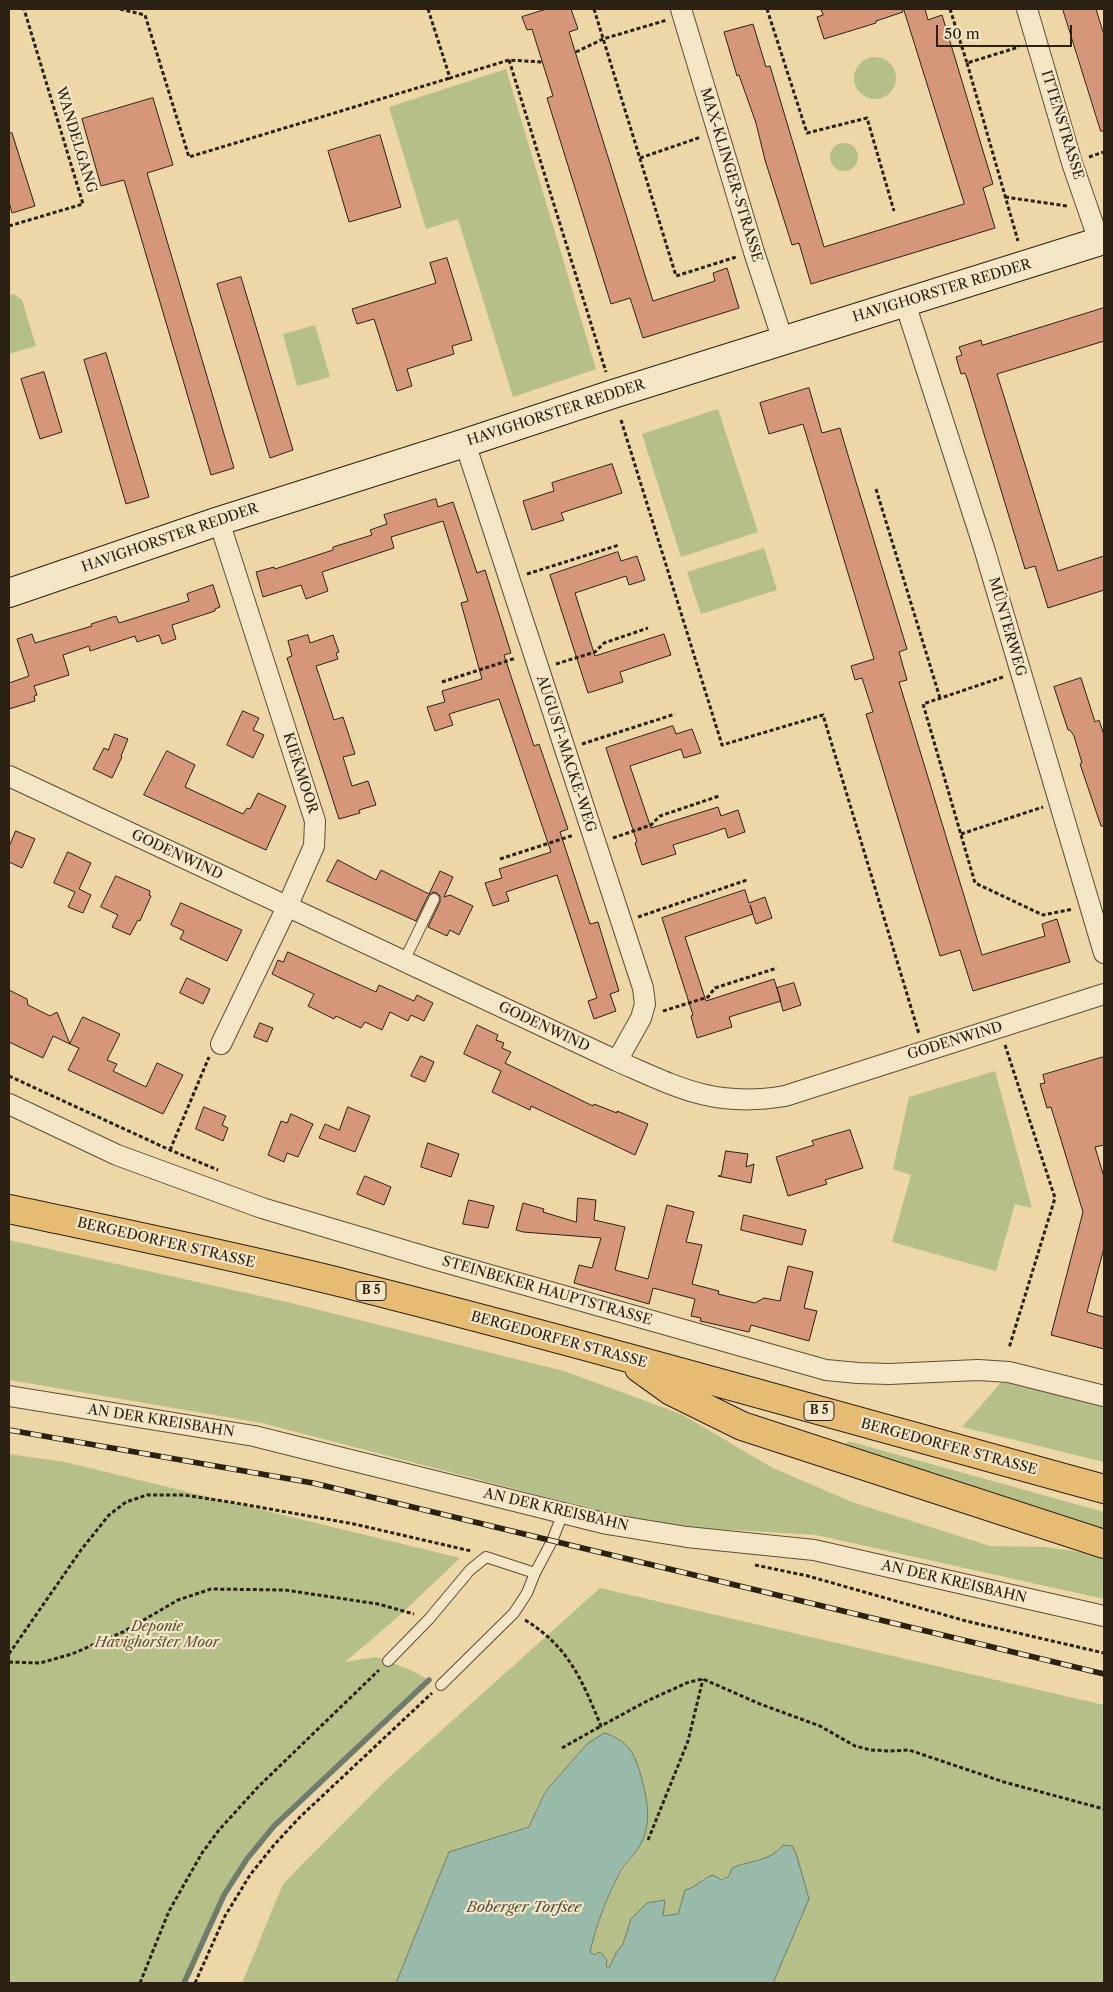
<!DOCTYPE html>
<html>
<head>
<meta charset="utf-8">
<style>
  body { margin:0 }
  #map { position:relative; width:1113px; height:1992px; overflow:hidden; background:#edd7a7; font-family:"Libre Caslon Text",serif }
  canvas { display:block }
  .frame { position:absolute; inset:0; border:10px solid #2b2113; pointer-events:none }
  .scale { position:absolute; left:936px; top:25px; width:136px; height:22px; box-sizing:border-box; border:2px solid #2b2113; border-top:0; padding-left:6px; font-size:15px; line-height:18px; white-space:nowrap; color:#2b2113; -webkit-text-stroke:4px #f3e5c6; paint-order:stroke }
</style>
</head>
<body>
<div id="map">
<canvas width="1113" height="1992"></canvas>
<div class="frame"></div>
<div class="scale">50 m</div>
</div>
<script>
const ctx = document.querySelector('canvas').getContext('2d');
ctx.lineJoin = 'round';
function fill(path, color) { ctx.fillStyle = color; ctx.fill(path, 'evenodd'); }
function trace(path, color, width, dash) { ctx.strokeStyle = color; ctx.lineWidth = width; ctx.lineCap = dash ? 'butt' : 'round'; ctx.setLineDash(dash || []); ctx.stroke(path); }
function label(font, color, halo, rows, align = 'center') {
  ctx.font = font + ' "Libre Caslon Text",serif'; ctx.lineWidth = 4.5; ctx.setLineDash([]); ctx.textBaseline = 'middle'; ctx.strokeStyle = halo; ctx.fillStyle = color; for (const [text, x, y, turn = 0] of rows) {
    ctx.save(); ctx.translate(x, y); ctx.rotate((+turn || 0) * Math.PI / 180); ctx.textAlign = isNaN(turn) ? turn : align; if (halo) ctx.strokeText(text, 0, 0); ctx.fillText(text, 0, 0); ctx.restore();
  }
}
fill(new Path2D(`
  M854 78a21 21 0 1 1 42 0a21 21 0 1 1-42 0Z
  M506 69 596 369 513 397 458 219 426 229 389 107Z
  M830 157a14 14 0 1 1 28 0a14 14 0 1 1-28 0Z
  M14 294 22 300 36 346 9 354V295Z
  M315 325 330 377 297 386 283 334Z
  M718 409 758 532 681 557 642 434Z
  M764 548 777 590 701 614 687 572Z
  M995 1071 1032 1208 1015 1204 996 1271 892 1242 911 1175 893 1169 909 1097Z
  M9 1240 287 1302 564 1371 681 1414 773 1468 852 1502 990 1546 1045 1547 1080 1552 1104 1558V1599L816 1535 653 1525 262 1423 9 1380Z
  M1004 1379 1104 1406V1462L962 1427Z
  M848 1441 1104 1512V1534L842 1450Z
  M9 1454 65 1462 460 1558 399 1616 345 1662 376 1657 411 1670 429 1680 274 1826 247 1859 224 1895 184 1983H9Z
  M600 1588 1104 1705V1983H773L809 1899 778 1851C767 1859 755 1863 742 1864 726 1880 726 1880 703 1878L696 1887 685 1890 678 1914 663 1917 665 1900 631 1919 623 1944 616 1953 609 1968C601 1965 597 1956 589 1952 599 1918 612 1880 636 1853L588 1743 543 1794 529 1827 449 1852 396 1983H242L283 1884 385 1781Z`), '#b7bf88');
const water = new Path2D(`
  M605 1733C627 1741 634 1751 640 1773 648 1801 654 1828 635 1853 631 1859 625 1864 621 1871 607 1896 596 1925 590 1952L595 1955 598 1952 602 1954 607 1960 606 1967 609 1968 616 1953 623 1944 631 1919 647 1903 665 1900 663 1916 678 1914 685 1890C697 1887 701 1879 713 1875L722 1880 729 1876 732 1868C750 1860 770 1862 783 1845L792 1846 796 1853 809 1899 773 1983H396L449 1852 529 1827 544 1794 550 1786 588 1743Z`);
fill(water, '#99b9a9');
trace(water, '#6d7c6d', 1);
trace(new Path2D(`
  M184 1983 224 1895 247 1859 274 1826 429 1680`), '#6d7c6d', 5.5);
const building = new Path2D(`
  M547 9H571L578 29 569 32 653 301 715 281 713 273 727 268 739 308 643 338 630 298 611 304 547 98 553 96 532 29 527 30 522 17Z
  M821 9H902L903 12 876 21V23L824 39 817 17 823 15Z
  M904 9H925L928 20 942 15 993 184 983 188 995 228 811 284 799 243 792 245 765 160 756 123 739 75 737 76 724 32 753 24 766 67 770 66 824 247 964 204Z
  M1063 9H1096L1104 35V131H1101Z
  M153 98 173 165 147 173 234 468 211 475 124 180 101 186 82 119Z
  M12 133 35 206 12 213 9 202V134Z
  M380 135 401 207 349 222 328 151Z
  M447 258 472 340 452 346 454 354 407 369 412 386 397 391 374 319 357 324 352 309 436 283 430 263Z
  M241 277 293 450 270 458 217 284Z
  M1104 308V341L997 374 1058 571 1104 556V590L1048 608 1035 566 1025 569 967 378 965 373 961 374 956 357 962 355 959 347 981 340 982 345Z
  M106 353 149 497 126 504 84 360Z
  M44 372 62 432 40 439 21 379Z
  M809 388 822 433 840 428 853 472 907 649 899 652 907 680 899 682 982 955 1045 936 1042 924 1057 919 1070 962 973 991 960 950 940 956 866 714 873 712 862 678 855 680 851 666 874 659 803 424 769 434 760 403Z
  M612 464 622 493 561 513 564 520 532 530 523 501 554 491 552 483Z
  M436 499 438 507 453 502 477 573 485 570 511 653 504 655 534 746 539 744 568 829 560 832 590 924 598 922 619 991 610 994 616 1011 594 1019 588 1001 597 998 557 875 506 892 509 901 493 906 485 883 502 878 499 869 551 852 499 699 449 714 453 725 435 731 427 707 445 702 442 691 482 679 461 603 468 601 443 521 391 537 394 548 322 572 328 591 306 599 301 585 263 597 256 572 274 567 275 569 333 550V547L372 535 370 530 387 524 384 515Z
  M618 552 621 561 637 556 645 580 629 585 626 576 575 593 595 656 664 634 671 655 620 672 623 682 588 693 550 575Z
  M213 585 220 607 215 609V611L172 625 176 639 162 644 159 635 137 642 135 636 90 651 89 646 63 655 69 675 34 686 37 695 34 696 35 701 9 709V683L29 676 17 639 32 634 35 643 92 626 91 624 116 616 119 623 189 601 187 594Z
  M308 635 310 643 333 635 339 652 336 653 338 659 316 666 334 720 343 717 355 754 343 757 352 786 368 781 376 805 359 810 360 813 339 819 287 658 292 656 288 641Z
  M1081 678 1095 722 1099 720 1104 735V826H1101L1080 764 1082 763 1074 736 1070 730H1068L1054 687Z
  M243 711 259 718 253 730 264 735 253 758 227 745Z
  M673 726 676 734 692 729 701 753 684 758 681 749 630 766 651 828 718 807 721 816 738 810 745 832 728 838 725 828 708 834 673 845 676 854 642 865 635 843 637 842 606 748Z
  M115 734 128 739 121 756 122 757 112 778 93 769 104 748 108 750Z
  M167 751 195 765 185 787 243 814 247 808 250 809 258 793 286 806 266 850 144 795Z
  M16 831 35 839 22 868 9 862V847Z
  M68 852 91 863 79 889 91 895 83 913 68 907 75 892 54 883Z
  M338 860 376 880 381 870 429 894 440 871 453 877 444 897 450 895 473 906 459 935 450 930 447 936 428 927 440 902V896L437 893 433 892 428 896 416 921 327 881Z
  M116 876 150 891 149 895 151 896 143 914 140 921 138 920 130 935 112 927 118 915 101 907Z
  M745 890 749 903 765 897 772 918 756 924 750 905 753 914 685 937 706 1001 774 979 781 1001 729 1017 732 1027 697 1038 691 1016 693 1015 662 918Z
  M181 903 242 930 227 961 180 939 184 931 171 925Z
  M288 952 376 992 379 985 414 1001 417 995 433 1003 424 1021 411 1015 408 1021 390 1012 382 1030 365 1022 361 1028 336 1016 334 1019 308 1006 314 994 272 974 278 960 283 962Z
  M187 978 210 989 203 1004 180 993Z
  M794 983 801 1005 783 1011 777 988Z
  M9 990 27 999 28 1005 50 1016 57 1012 70 1044 53 1036 43 1058 9 1042Z
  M83 1017 120 1034 107 1060 117 1064 113 1071 146 1087 157 1063 183 1075 163 1114 68 1070 79 1048 70 1044Z
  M260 1023 273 1028 267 1042 254 1037Z
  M477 1025 498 1035 496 1040 504 1043 502 1048 511 1052 505 1063 593 1106 594 1104 617 1113V1111L648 1124 635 1155 531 1106 530 1110 492 1092 501 1071 464 1054Z
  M421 1056 434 1062 425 1082 411 1076Z
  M1104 1057V1145L1095 1147 1104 1177V1248L1087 1312 1104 1317V1349L1051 1335 1083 1212 1051 1107 1047 1108 1040 1084 1045 1083 1043 1075Z
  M204 1107 226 1116 222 1125 228 1128 223 1141 196 1129Z
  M348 1107 370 1116 355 1152 319 1138 325 1124 339 1130Z
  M291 1114 313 1124 298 1157 287 1153 284 1162 268 1155 281 1121 287 1123Z
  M850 1130 863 1168 825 1180 827 1184 788 1196 776 1157 814 1145 812 1141Z
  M428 1143 459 1154 451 1177 421 1167Z
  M726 1151 748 1154 746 1167 754 1164 751 1183 718 1176 721 1175Z
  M365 1176 391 1187 384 1205 357 1194Z
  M578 1198 596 1200 594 1220 625 1227 615 1270 648 1279 667 1205 694 1212 686 1242 702 1245 692 1284 719 1291 718 1294 755 1303 764 1298 780 1301 788 1266 813 1272 804 1308 817 1311 809 1341 751 1325 749 1332 700 1321 701 1318 691 1316 695 1299 653 1288 649 1304 574 1283 579 1265 592 1268 601 1238 523 1232 516 1230 523 1203 544 1209 543 1212 576 1222Z
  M469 1200 494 1206 488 1228 463 1224Z
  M744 1215 806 1230 802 1245 741 1230Z`);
fill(building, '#d69679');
trace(building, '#2b2113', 1);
const lane = new Path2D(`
  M404 961 434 899
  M388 1661 429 1619 470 1570 486 1557 535 1573
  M441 1685 514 1613 527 1593 535 1573 552 1541 563 1513`);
const street = new Path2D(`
  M681 9 754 252 783 341
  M1027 9 1072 163 1099 241
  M905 303 984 548 1104 953
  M465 443 643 988 645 1004 641 1018 617 1061
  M219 521 315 821 314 846 287 907 221 1044
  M9 776 617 1061C679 1088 715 1108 785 1096L1104 994
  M9 1104 117 1155 262 1208 430 1258 826 1370 858 1373 889 1374 978 1370 1009 1372 1104 1396
  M9 1396 254 1436 607 1524 687 1537 814 1550 1104 1616`);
const secondary = new Path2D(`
  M9 593 219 521 465 443 613 394 1104 240`);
const primary = new Path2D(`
  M9 1209C122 1233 235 1256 347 1284 601 1348 852 1420 1104 1489
  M639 1368 671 1391 742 1426 1104 1544`);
trace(lane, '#5c4e38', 12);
trace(street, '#5c4e38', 22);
trace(secondary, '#2b2113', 30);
trace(primary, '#2b2113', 30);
trace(new Path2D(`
  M120 9 145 15 189 157 450 78
  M428 9 450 78 509 60 542 62
  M594 9 676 276 736 257
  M767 9 807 133 867 118 894 211
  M950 9 967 63 1019 47
  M576 52 603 39 667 20
  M509 60 606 372
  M967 63 1018 241
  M1089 157 1104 152
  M640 158 701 137
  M1005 197 1067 206V208
  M9 226 83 204 24 9
  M621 420 722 745 823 715 919 1034
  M876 489 940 698
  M527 574 619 545
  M556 664 595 652 604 643 648 628
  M1003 677 923 704 975 883 1043 915 1073 909
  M442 682 516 658
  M582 744 675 714
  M961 834 1043 807
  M613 838 651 825 660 816 719 796
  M500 859 574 835
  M638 917 747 880
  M663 1011 708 997 715 988 777 968
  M1005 1045 1055 1198 1009 1348
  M9 1076 170 1150 218 1170
  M170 1150 209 1057
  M755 1565 808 1576 966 1621 1104 1653
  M525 1620C569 1647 582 1680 601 1726L649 1700 689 1682 703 1679 760 1704 820 1726 855 1746 871 1750 890 1751 909 1750 1004 1782 1104 1809
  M9 1654 81 1550 109 1515 126 1502 147 1495H184L236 1503 354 1524 471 1551
  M9 1662 40 1663 72 1654 123 1632 178 1600 211 1589 285 1590 378 1604 414 1614
  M562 1748 601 1726
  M648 1840 688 1741 703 1679
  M140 1983 169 1911 202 1853 219 1830 258 1787 379 1670
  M195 1983 225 1916 250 1875 274 1845 300 1817 432 1693`), '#2b2113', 3, [4, 2.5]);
trace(lane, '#f3e5c6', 10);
trace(street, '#f3e5c6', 20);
trace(secondary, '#f3e5c6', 28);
trace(primary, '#e6bc74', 28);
const rail = new Path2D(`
  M9 1430 313 1483 1104 1674`);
trace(rail, '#2b2113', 5.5);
trace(rail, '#f3e5c6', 4, [11]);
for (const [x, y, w] of [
  [371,1291,30],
  [819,1411,30]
]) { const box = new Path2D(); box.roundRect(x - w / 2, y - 9.5, w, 19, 4); ctx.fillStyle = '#f3e5c6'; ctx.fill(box); trace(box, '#2b2113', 1); }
label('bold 12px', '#2b2113', null, [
  ["B 5",371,1291],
  ["B 5",819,1411]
]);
label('14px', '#2b2113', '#f3e5c6', [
  ["ITTENSTRASSE",1062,125,73],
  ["WANDELGANG",76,140,73],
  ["MAX-KLINGER-STRASSE",731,175,73],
  ["HAVIGHORSTER REDDER",942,291,-17],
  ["HAVIGHORSTER REDDER",556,413,-18],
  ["HAVIGHORSTER REDDER",170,538,-19],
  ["MÜNTERWEG",1007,627,74],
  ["AUGUST-MACKE-WEG",566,754,72],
  ["KIEKMOOR",300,773,72],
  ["GODENWIND",177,855,25],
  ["GODENWIND",544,1027,25],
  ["GODENWIND",955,1041,-17],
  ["BERGEDORFER STRASSE",166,1243,13],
  ["STEINBEKER HAUPTSTRASSE",547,1291,16],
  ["BERGEDORFER STRASSE",559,1340,15],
  ["AN DER KREISBAHN",161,1421,9],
  ["BERGEDORFER STRASSE",949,1447,15],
  ["AN DER KREISBAHN",556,1510,13],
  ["AN DER KREISBAHN",954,1582,13]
]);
label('italic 14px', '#555036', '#f3e5c6', [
  ["Deponie",157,1627],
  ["Havighorster Moor",157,1643]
]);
label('italic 15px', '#4c4f40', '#f3e5c6', [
  ["Boberger Torfsee",524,1908]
]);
</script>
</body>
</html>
